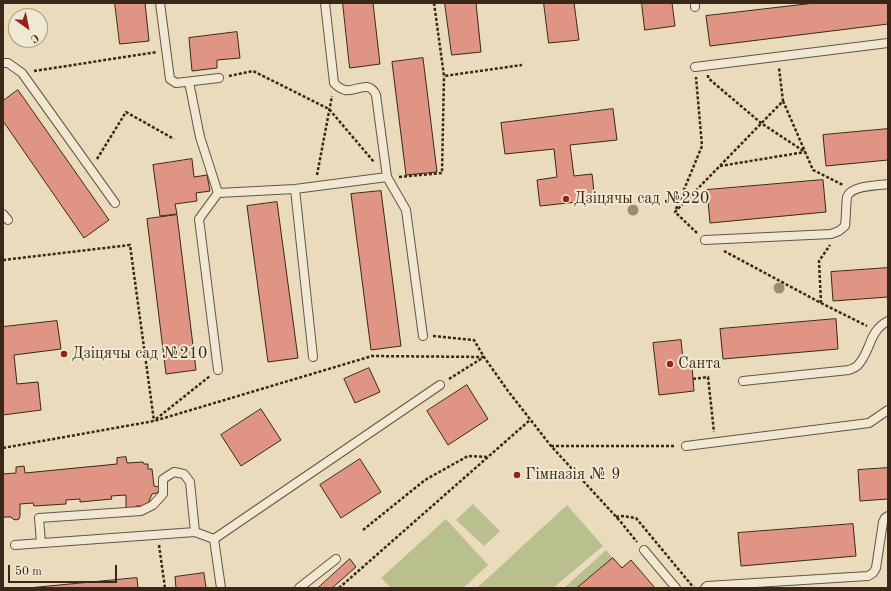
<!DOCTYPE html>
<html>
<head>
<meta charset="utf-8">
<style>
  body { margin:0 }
  #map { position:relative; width:891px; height:591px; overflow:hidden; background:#e9dbbb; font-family:"Old Standard TT",serif }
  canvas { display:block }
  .frame { position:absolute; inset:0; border:4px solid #3b2719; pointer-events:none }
  .north { position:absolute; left:8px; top:8px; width:40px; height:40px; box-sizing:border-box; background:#f1e8d3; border:1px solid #a89b89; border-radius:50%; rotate:147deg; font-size:11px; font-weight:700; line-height:16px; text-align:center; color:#3b2719 }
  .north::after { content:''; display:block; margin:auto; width:14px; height:18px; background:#8f2418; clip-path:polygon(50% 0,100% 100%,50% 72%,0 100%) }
  .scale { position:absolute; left:8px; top:565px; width:109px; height:18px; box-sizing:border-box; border:2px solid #3b2719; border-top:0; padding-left:5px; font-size:12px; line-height:14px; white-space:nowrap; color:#3b2719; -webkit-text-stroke:3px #f1e8d3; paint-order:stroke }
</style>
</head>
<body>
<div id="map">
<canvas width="891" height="591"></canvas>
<div class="frame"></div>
<div class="north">С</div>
<div class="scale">50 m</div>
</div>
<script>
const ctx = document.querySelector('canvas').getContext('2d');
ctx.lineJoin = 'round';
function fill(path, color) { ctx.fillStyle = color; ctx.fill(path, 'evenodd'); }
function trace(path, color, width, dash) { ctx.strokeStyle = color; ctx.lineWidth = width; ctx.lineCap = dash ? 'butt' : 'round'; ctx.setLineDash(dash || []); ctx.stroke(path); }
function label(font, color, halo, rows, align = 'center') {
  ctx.font = font + ' "Old Standard TT",serif'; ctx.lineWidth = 4; ctx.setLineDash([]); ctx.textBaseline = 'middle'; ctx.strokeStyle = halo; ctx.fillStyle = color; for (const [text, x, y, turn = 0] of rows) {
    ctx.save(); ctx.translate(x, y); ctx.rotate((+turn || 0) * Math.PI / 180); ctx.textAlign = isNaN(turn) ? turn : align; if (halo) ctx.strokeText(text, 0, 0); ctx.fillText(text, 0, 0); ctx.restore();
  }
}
fill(new Path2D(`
  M473 504 500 531 484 546 456 520Z
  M567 505 603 546 553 588H477Z
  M446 519 488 565 463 588H391L381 578Z
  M606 550 613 558 577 588H564Z`), '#babf8e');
const building = new Path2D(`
  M115 3H145L149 41 120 44Z
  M343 3H373L380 64 350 68Z
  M445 3H476L481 52 452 55Z
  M544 3H574L579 40 549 43Z
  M642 3H672L675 26 645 30Z
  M815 3H888V24L710 46 706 16Z
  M237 32 240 58 217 60V68L192 71 189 38Z
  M423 58 437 172 406 175 392 62Z
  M18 90 109 220 84 238 3 121V101Z
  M613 109 617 140 570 145 574 176 592 174 595 200 540 206 537 180 557 177 554 149 505 154 501 123Z
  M888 129V160L826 166 823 135Z
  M192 159 194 177 207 175 210 191 196 193 197 201 175 204 177 214 160 216 153 165Z
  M823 180 826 212 710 223 707 190Z
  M381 191 401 346 371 350 351 194Z
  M277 202 298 358 268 362 247 206Z
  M177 215 196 370 166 374 147 219Z
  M888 268V297L833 301 831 272Z
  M836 319 838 349 723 359 720 329Z
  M57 321 61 349 14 355 17 384 38 382 41 410 3 415V327Z
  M681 340 683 359H678L679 368 692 366 694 391 659 395 653 343Z
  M369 368 380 392 355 403 344 379Z
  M467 385 488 419 448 445 427 411Z
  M261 409 281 440 241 466 221 435Z
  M126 457 127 463 143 462 144 464H148V469H152L154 486 159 487 160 489 157 493 152 494 147 506H136L134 509 126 508V495L111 496 112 499 80 502V499L66 500V504L34 506 33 503 20 504V516L19 519 16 520 13 519 11 517H3V474L16 473V467L24 466 25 473 117 464V458Z
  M360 459 381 492 341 518 320 485Z
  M888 468V499L860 501 858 470Z
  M853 524 856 556 741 566 738 533Z
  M613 558 622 568 631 560 655 588H577Z
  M350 559 356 567 332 588H318Z
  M204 573 206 588H176L175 577Z
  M137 578 138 588H28Z`);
fill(building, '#e09483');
trace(building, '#3b2719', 1);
const service = new Path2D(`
  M160 3 170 79 176 83 219 78
  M325 3 334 83C337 86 341 89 345 90 357 92 369 79 376 95L387 177 406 210 423 336
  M695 3V7
  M3 63H8L22 73 115 203
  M695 67 888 43
  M189 82 200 137 218 193
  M295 189 313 357
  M3 214 8 220
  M705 240 831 234 839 231 845 226C846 219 846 203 847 197 851 185 877 186 888 184
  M218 370 199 219 218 193 295 189 387 177
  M743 381 849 370C851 369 855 368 857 366 871 353 868 331 888 321
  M686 446 869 423 888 410
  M214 539 440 385
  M214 539 221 588
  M41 543 39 518 141 511 153 505 163 494V479L174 472 184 474 190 482 195 532
  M15 545 195 532 214 539
  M644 550 676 588
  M299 588 336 559
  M705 588 707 586 868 576 873 573 876 568 883 522 885 518 888 516`);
trace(service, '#665442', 10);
trace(new Path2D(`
  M434 3 444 76 522 65
  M34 71 157 52
  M708 75V78L761 123 805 152
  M229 76 253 71 329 109 374 162
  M783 101 813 170 843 185
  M97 159 126 112 174 139
  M720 166 805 152
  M317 175 332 96
  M399 177 442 173 444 76
  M676 209 702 146 696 77
  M697 233 675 212 783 101 779 68
  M724 251 821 303 867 326
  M3 260 130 245 154 421
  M821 303 819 261 830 245
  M433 336 474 340 484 357 508 391 551 446 620 521 637 542
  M449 379 484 357
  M693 379 708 377 714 432
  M156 419 210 376
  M551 446H676
  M3 448 154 421 372 356 484 357
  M616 517 623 516 636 518 694 588
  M363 530 425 480 468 456 487 457
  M159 545 165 588
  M339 588 530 420`), '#3b2719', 2.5, [3, 2]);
trace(service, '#f1e8d3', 8);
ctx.fillStyle = '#9b8d72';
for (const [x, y] of [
  [633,210],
  [779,288]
]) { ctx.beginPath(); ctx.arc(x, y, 5.5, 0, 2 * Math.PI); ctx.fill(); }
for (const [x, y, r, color] of [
  [566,199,4,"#8f2418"],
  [64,354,4,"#8f2418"],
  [670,364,4,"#8f2418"],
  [517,475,4,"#8f2418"]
]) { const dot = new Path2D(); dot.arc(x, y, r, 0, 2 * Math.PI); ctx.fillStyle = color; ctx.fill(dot); trace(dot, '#f1e8d3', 1.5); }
label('16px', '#3b2719', '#f1e8d3', [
  ["Дзіцячы сад №220",574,199],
  ["Дзіцячы сад №210",72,354],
  ["Санта",678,364],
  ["Гімназія № 9",525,475]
], 'left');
</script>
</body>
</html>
